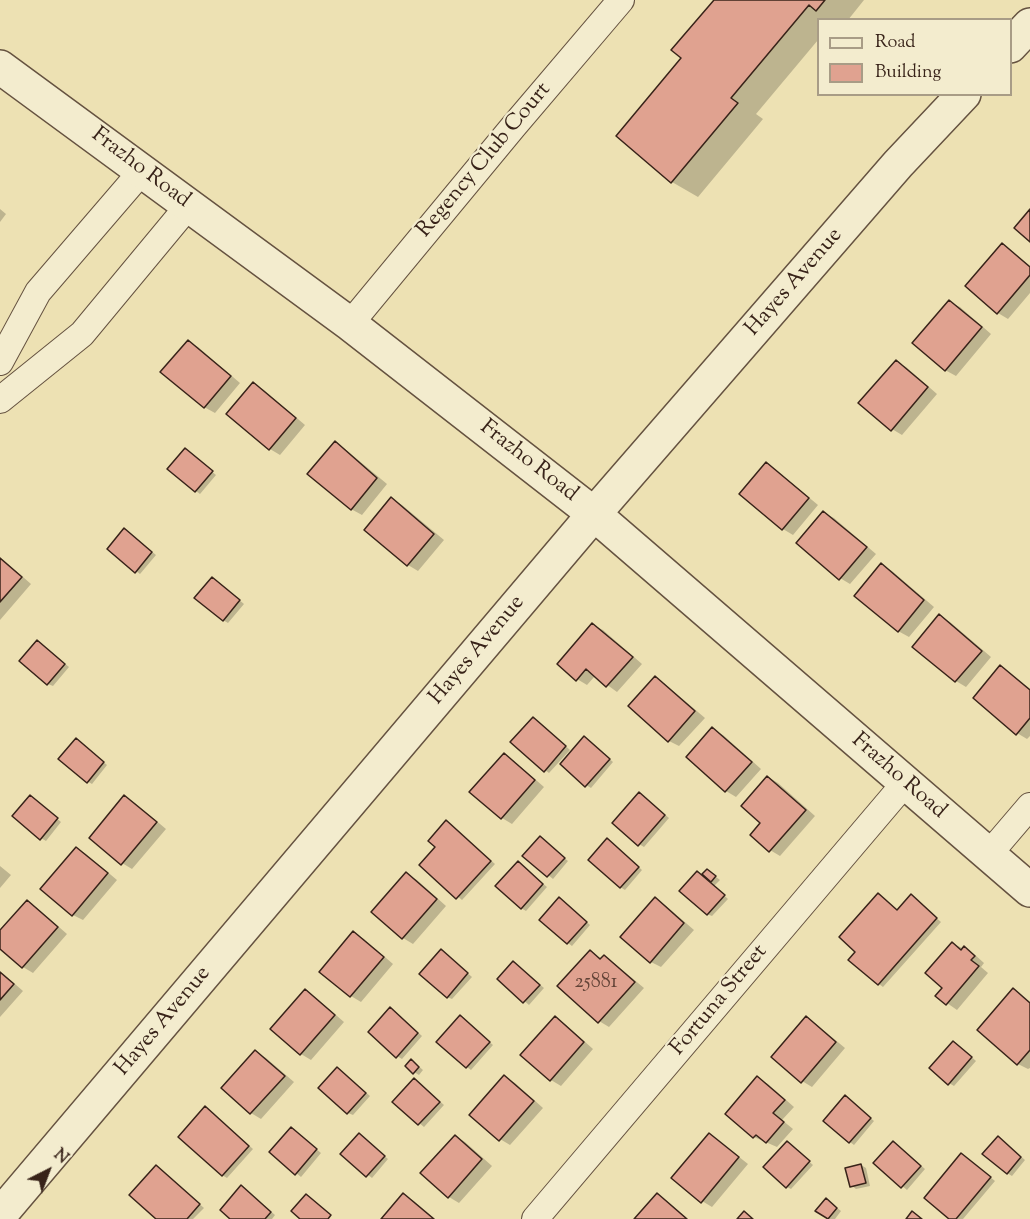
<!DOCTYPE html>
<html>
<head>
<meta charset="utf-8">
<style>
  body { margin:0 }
  #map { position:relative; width:1030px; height:1219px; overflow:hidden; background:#ede1b3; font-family:"Sorts Mill Goudy",serif }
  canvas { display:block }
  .legend { position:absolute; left:817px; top:18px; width:195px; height:78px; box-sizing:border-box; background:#f3ecce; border:2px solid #a89c86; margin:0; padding:8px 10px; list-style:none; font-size:18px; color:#382319 }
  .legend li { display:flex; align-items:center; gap:12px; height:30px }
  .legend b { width:30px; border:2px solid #a89c86 }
  .north { position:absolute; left:18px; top:1141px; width:60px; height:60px; -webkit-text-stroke:4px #f3ecce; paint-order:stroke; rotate:42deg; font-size:16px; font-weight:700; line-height:24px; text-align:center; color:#382319 }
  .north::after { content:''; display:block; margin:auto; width:21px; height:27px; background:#382319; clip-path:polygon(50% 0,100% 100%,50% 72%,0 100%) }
</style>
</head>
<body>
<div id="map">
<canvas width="1030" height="1219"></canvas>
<ul class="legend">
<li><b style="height:8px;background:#f3ecce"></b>Road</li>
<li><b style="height:16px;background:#e0a290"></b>Building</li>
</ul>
<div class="north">N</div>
</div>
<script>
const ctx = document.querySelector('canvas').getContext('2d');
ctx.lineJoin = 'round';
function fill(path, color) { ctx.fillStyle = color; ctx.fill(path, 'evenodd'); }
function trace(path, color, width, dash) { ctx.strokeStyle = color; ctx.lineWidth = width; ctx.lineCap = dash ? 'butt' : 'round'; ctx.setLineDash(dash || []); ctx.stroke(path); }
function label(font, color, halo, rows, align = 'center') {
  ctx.font = font + ' "Sorts Mill Goudy",serif'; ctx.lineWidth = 4.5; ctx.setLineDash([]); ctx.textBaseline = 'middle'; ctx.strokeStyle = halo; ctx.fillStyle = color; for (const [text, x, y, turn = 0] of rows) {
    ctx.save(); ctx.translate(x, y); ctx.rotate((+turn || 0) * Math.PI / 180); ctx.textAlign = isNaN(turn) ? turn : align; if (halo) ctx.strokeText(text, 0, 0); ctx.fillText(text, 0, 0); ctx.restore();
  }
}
fill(new Path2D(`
  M716 0H864L848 20H818V40L756 114 763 119 698 197 672 182 683 58Z
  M0 209 6 214 0 222Z
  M1002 245 1030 266V293L1008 319 998 313Z
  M949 302 960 307 991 334 956 376 945 370Z
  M188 342 198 347 240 383 215 413 204 407Z
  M896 362 906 367 937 394 902 435 892 429Z
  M253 384 264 390 305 425 280 455 270 449 228 414Z
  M335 443 345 449 387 484 362 515 351 509Z
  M190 453 216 475 200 494 196 491Z
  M766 464 776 470 818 505 793 535 783 529 741 494Z
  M392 499 402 505 444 540 418 571 408 565Z
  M824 513 834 518 876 554 850 584 840 578 798 543Z
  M129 533 156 555 140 574 136 571Z
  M0 557 31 584 0 620Z
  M882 565 892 571 934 607 909 637 898 631Z
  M217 581 244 604 228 623 223 620Z
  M940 616 950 622 991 657 966 687 956 681 914 646Z
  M593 625 603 630 642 664 617 692 595 676 587 685 577 679Z
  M42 645 69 667 53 686 48 684Z
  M1001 667 1030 689V736L1027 739 1017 733Z
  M655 678 665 684 705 718 679 746 669 741Z
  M538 721 570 750 549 773 545 770Z
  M712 729 723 735 761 769 736 797 726 791 688 757Z
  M589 741 613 762 591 788 586 785Z
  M81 743 107 765 92 784 87 781Z
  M504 755 514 761 544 787 512 824 502 818 472 792Z
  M768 777 778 783 815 816 780 856 770 850 762 823Z
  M125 797 135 803 166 829 132 869 122 863Z
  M644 797 669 818 644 847 639 844Z
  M35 800 61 822 46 841 41 838Z
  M451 825 495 864 462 900 421 865 437 847Z
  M540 837 568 861 553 879 524 855Z
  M612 843 642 870 625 890 620 887Z
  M76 848 86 854 117 880 83 920 73 915 43 889Z
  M518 863 547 887 526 911 521 908Z
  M0 866 11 875 0 888Z
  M707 870 720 880 714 886 728 899 712 916 707 914 698 873 702 875Z
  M407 874 417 880 446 906 413 944 403 938 373 912Z
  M655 899 665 905 694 930 661 967 651 962Z
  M915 899 941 922 883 987 879 984 898 911Z
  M564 901 590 925 572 946 568 943Z
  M27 902 37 908 67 934 33 973 23 967 0 947V932Z
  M354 933 364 939 393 964 361 1002 351 996Z
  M952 943 974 954 984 963 981 967 988 973 957 1010 937 996 944 988Z
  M590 952 602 959 604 957 614 963 644 988 609 1027 599 1021Z
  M446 954 472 977 452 999 447 997Z
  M514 963 544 988 529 1005 499 979Z
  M0 971 23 991 0 1017Z
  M1013 990 1030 1002V1068L1028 1069 1018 1064 979 1030Z
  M305 991 315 997 344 1022 311 1060 301 1054Z
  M395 1012 422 1036 402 1059 397 1056Z
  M460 1017 493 1045 471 1070 467 1067Z
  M555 1018 565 1024 593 1049 561 1086 551 1080Z
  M806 1018 816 1024 845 1048 812 1087 802 1081Z
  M958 1045 976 1061 954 1086 949 1083Z
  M256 1052 266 1058 294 1082 261 1119 251 1113 223 1088Z
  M416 1064 423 1070 419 1075 414 1072Z
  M338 1069 370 1096 353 1115 348 1113Z
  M505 1077 515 1083 543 1108 510 1145 500 1139Z
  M758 1078 768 1084 794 1107 782 1120 793 1129 777 1147 754 1137Z
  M419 1083 444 1105 424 1127 394 1102Z
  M849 1100 874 1121 854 1145 850 1142Z
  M210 1111 253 1149 227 1178 222 1175Z
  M296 1132 321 1153 301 1177 271 1152Z
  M710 1134 748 1164 712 1207 702 1201Z
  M455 1136 465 1142 492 1166 459 1203 449 1197 422 1173Z
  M363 1138 388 1159 372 1178 342 1154Z
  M1003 1141 1025 1160 1012 1176 1007 1173Z
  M791 1145 813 1165 791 1189 787 1187Z
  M897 1145 925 1169 907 1190 875 1163Z
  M966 1157 995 1181 963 1219H952Z
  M861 1165 866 1168 870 1186 856 1189 852 1186Z
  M160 1169 204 1208 193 1219H158Z
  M242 1187 275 1215 272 1219H233Z
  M403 1195 414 1201 435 1219H383Z
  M657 1195 667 1201 688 1219H636Z
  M831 1203 841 1211 835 1219H828L817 1210Z`), '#0003');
const building = new Path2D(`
  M714 0H825L816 11 809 5 731 98 738 103 671 183 616 136 681 58 671 50Z
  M1030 209V242L1014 228Z
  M1002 243 1030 267V275L997 314 965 286Z
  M949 300 982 327 945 371 912 343Z
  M188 340 231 376 204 408 160 372Z
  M896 360 928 387 891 431 858 403Z
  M253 382 296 418 269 450 226 414Z
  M335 441 377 478 351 510 307 474Z
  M185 448 213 471 195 492 167 469Z
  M766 462 809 498 782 530 739 494Z
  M391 497 434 534 407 566 364 530Z
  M823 511 867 547 839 580 796 543Z
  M124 528 152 552 135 573 107 549Z
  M0 558 22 577 0 602Z
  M881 563 924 600 898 632 854 596Z
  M212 577 240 600 223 621 194 598Z
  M939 614 982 651 955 682 912 647Z
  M592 623 633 657 606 687 586 669 576 681 557 664Z
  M37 640 65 664 47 685 19 661Z
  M1000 665 1030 690V718L1016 735 973 698Z
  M655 676 695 711 668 742 628 706Z
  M533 717 566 746 544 772 510 742Z
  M712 727 752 762 725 792 686 757Z
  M584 736 610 759 585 787 560 764Z
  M76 738 104 762 87 783 58 759Z
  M504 753 535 780 501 819 469 792Z
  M767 776 806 810 769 852 750 835 760 823 741 806Z
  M639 792 665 815 638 846 612 823Z
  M30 795 58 818 40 840 12 816Z
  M124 795 157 822 121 865 89 838Z
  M446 820 491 861 456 899 419 865 435 847 428 841Z
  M540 836 565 858 547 877 522 856Z
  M607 838 639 867 620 888 588 860Z
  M76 847 108 873 72 916 40 889Z
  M518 861 543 884 521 909 495 886Z
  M707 869 716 876 711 882 702 874Z
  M697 871 725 895 707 915 679 891Z
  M406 872 437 899 402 939 371 912Z
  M878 893 897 910 911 894 937 918 878 985 848 960 855 952 839 937Z
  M559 897 587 922 567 944 539 920Z
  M655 897 684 923 650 963 620 937Z
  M27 900 58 927 22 968 0 949V930Z
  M353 931 384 957 350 997 319 972Z
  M952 942 961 950 964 946 975 956 971 960 979 966 946 1005 935 996 942 988 925 973Z
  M441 949 468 973 447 998 419 974Z
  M590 950 600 959 604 955 635 982 598 1023 557 986Z
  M513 961 540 985 523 1003 497 979Z
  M0 972 14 984 0 1000Z
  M1013 988 1030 1003V1050L1017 1065 977 1030Z
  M305 989 335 1015 300 1055 270 1029Z
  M390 1007 418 1033 396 1058 368 1032Z
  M460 1015 490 1042 466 1068 436 1042Z
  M555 1016 584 1042 550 1081 520 1055Z
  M806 1016 836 1042 801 1083 771 1057Z
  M953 1041 972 1057 948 1085 929 1068Z
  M255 1050 285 1076 250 1114 221 1088Z
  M411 1059 419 1067 413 1074 405 1066Z
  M337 1067 366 1093 347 1114 318 1088Z
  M504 1075 534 1101 499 1141 469 1115Z
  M757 1076 785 1100 773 1113 784 1122 766 1143 756 1135 753 1138 725 1114Z
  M414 1078 440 1102 418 1125 392 1102Z
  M845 1095 871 1118 849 1143 823 1121Z
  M205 1106 249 1146 222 1176 178 1137Z
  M291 1127 317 1149 295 1175 269 1152Z
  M359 1133 385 1156 366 1177 340 1154Z
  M709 1133 739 1157 701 1203 671 1178Z
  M455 1135 482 1159 448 1198 420 1173Z
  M998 1136 1021 1157 1007 1174 982 1154Z
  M787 1141 810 1161 786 1188 763 1167Z
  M893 1141 921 1166 901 1188 873 1163Z
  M961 1153 991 1177 956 1219H949L924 1198Z
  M861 1164 866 1183 850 1187 845 1168Z
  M156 1165 200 1204 187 1219H156L129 1195Z
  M241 1185 271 1212 265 1219H230L220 1210Z
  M403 1193 434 1219H381Z
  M657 1193 687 1219H634Z
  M306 1194 331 1215 328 1219H300L291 1211Z
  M826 1198 837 1208 828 1219 815 1211Z
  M744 1211 753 1219H737Z
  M912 1211 922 1219H906Z`);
fill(building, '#e0a290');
trace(building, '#382319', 1.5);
const minor = new Path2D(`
  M350 324 513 127 621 0
  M0 362 38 292 142 171
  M0 400 82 334 189 205
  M989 854 1030 806
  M535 1219 905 783`);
const tertiary = new Path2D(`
  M1010 46 1030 25
  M0 67 350 324 594 514 1030 890
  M0 1215 594 514 898 164 964 94`);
trace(minor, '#655240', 28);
trace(tertiary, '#655240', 36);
trace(minor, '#f3ecce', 26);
trace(tertiary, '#f3ecce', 33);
label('20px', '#624337', null, [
  ["25881",596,984]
]);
label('22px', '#382319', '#f3ecce', [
  ["Regency Club Court",485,161,-50],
  ["Frazho Road",140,169,37],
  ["Hayes Avenue",795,283,-49],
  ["Frazho Road",528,462,38],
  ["Hayes Avenue",478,651,-50],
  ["Frazho Road",898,777,41],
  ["Fortuna Street",720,1001,-50],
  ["Hayes Avenue",164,1022,-50]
]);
</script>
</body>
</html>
